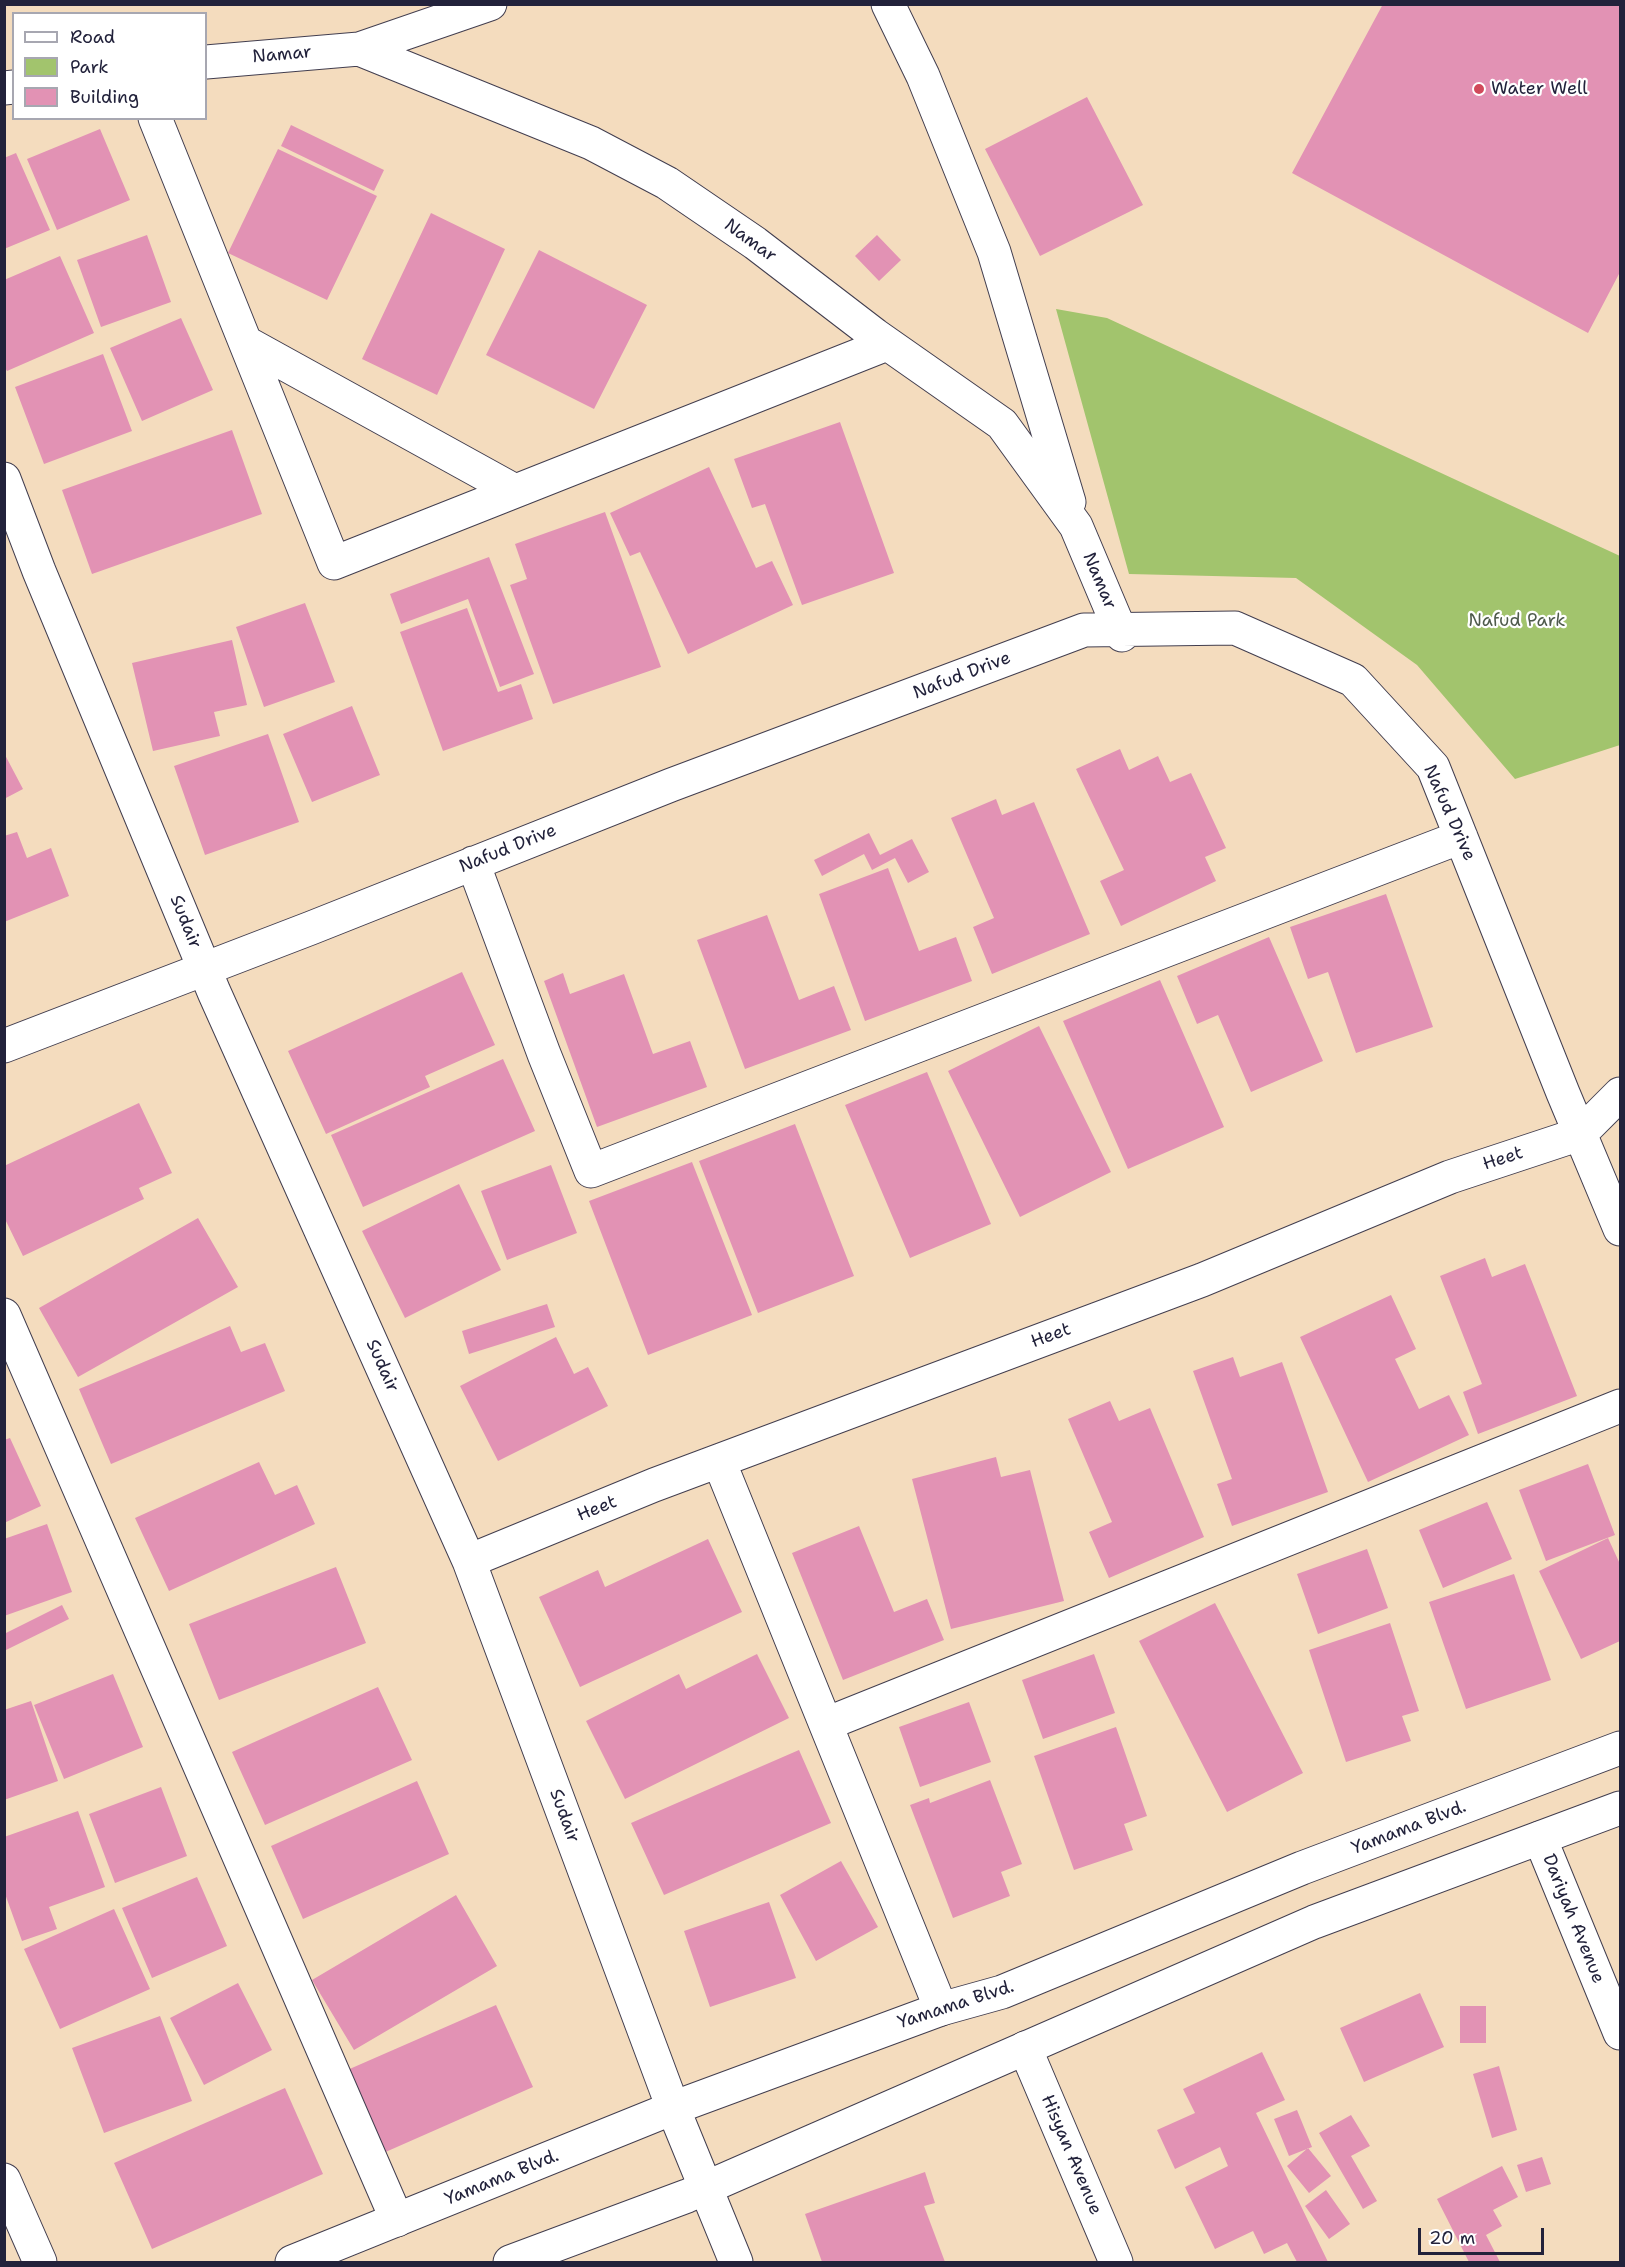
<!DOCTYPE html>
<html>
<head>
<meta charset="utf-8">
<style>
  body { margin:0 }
  #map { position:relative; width:1625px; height:2267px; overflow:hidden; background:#f4dcbe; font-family:"Shantell Sans",sans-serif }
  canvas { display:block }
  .frame { position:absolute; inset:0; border:6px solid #22223b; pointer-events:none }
  .legend { position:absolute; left:12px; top:12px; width:195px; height:108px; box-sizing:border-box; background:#fff; border:2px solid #a7a7b1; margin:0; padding:8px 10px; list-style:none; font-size:18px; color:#22223b }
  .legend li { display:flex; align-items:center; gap:12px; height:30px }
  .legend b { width:30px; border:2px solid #a7a7b1 }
  .scale { position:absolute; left:1418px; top:2228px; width:126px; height:27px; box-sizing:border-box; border:3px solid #22223b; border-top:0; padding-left:8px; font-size:18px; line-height:21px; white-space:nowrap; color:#22223b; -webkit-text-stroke:4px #fff; paint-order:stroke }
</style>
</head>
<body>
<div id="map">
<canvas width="1625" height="2267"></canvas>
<div class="frame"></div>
<ul class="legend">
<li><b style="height:8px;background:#fff"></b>Road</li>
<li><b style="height:16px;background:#a2c46d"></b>Park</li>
<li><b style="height:16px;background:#e292b4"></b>Building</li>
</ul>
<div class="scale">20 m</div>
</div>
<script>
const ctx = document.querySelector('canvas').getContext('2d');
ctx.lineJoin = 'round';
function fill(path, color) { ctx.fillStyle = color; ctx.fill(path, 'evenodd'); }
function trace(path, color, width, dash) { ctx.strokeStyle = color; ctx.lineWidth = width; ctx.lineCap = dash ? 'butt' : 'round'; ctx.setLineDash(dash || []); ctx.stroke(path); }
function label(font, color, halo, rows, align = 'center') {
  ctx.font = font + ' "Shantell Sans",sans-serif'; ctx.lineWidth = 4.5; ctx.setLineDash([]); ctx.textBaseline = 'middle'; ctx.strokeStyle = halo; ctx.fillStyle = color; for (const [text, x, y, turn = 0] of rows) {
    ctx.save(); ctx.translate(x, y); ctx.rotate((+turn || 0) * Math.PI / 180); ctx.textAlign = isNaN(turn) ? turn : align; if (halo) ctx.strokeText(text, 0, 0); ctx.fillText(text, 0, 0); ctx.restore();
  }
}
fill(new Path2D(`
  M1056 309 1107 318 1620 556V745L1515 779 1417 665 1296 578 1129 574Z`), '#a2c46d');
fill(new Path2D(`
  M1383 4H1620V272L1588 333 1292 173Z
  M1087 97 1143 205 1040 256 985 149Z
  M291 125 384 170 374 191 281 146Z
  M100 129 130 200 57 230 27 159Z
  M278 149 377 196 327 300 228 253Z
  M16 153 50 230 4 249V158Z
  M431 213 505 249 437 395 362 359Z
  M147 235 171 302 101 327 77 260Z
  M877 235 901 260 879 281 855 256Z
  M539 250 647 305 594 409 486 355Z
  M60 256 94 333 7 371 4 366V280Z
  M181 318 213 390 142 421 110 348Z
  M103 354 132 431 44 464 15 387Z
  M840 422 894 573 802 605 765 504 752 508 734 459Z
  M232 430 262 514 92 574 62 490Z
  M709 467 756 568 772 561 793 605 688 654 640 552 630 556 610 513Z
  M605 512 661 667 553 704 510 585 527 579 515 544Z
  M489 557 534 674 500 687 468 599 401 624 390 594Z
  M305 603 335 682 264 707 236 627Z
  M467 608 498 692 521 684 533 719 443 751 400 632Z
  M232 640 247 705 214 712 220 736 153 751 132 663Z
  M352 706 380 775 312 802 283 734Z
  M268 734 299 822 205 855 174 766Z
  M1120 749 1129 770 1158 756 1170 782 1191 773 1226 848 1205 857 1216 881 1121 926 1100 881 1124 870 1076 769Z
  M4 753 23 789 4 799Z
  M996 799 1002 815 1034 802 1090 934 992 974 973 927 994 918 951 818Z
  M17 832 27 858 51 848 69 896 4 922V836Z
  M869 833 880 855 912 839 929 872 908 883 895 858 872 870 864 854 822 876 814 860Z
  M888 868 919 951 956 937 972 981 865 1021 819 894Z
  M1386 894 1433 1027 1356 1053 1328 972 1308 979 1290 927Z
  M767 915 799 1000 834 986 851 1030 745 1069 697 940Z
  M1269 937 1323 1061 1251 1092 1218 1015 1197 1024 1177 976Z
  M462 972 495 1045 425 1076 430 1087 326 1134 288 1051Z
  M563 973 570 994 624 974 653 1054 690 1041 707 1087 597 1127 544 981Z
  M1160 980 1224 1127 1128 1169 1063 1021Z
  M1039 1026 1111 1172 1020 1217 948 1071Z
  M503 1059 535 1131 363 1207 331 1135Z
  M927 1072 991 1224 910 1258 845 1105Z
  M139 1103 172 1173 139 1188 144 1199 23 1256 4 1217V1166Z
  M795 1124 854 1276 758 1313 699 1161Z
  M692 1162 752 1315 648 1355 589 1201Z
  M551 1165 577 1233 507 1260 481 1191Z
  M459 1184 501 1270 405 1318 362 1231Z
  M198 1218 238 1287 78 1377 39 1308Z
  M1485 1258 1492 1277 1525 1264 1577 1396 1478 1434 1463 1392 1482 1384 1440 1276Z
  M1391 1295 1416 1349 1395 1359 1419 1409 1449 1395 1469 1435 1368 1482 1300 1337Z
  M547 1304 555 1327 469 1354 462 1331Z
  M230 1326 241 1352 265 1343 285 1391 111 1464 79 1389Z
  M556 1337 574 1374 588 1367 608 1406 498 1461 460 1386Z
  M1233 1357 1240 1377 1282 1362 1328 1492 1232 1526 1217 1484 1232 1479 1193 1371Z
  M1110 1401 1119 1421 1150 1408 1204 1537 1109 1578 1089 1532 1112 1522 1068 1419Z
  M10 1438 41 1506 4 1523V1440Z
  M996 1457 1001 1477 1030 1470 1064 1601 951 1629 912 1479Z
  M259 1462 275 1495 297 1485 315 1524 169 1591 135 1518Z
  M1588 1464 1615 1535 1546 1561 1519 1490Z
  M1487 1502 1512 1559 1443 1588 1419 1530Z
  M47 1524 72 1592 4 1616V1539Z
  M859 1526 894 1612 927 1599 944 1640 843 1680 792 1553Z
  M1608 1538 1620 1564V1641L1581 1659 1539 1571Z
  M708 1539 742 1612 580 1687 539 1597 598 1570 605 1587Z
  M1367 1549 1388 1608 1318 1634 1297 1574Z
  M336 1567 366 1643 219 1700 189 1624Z
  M1514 1574 1551 1680 1466 1709 1429 1602Z
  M1215 1603 1303 1773 1227 1812 1139 1641Z
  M62 1605 69 1619 4 1651V1634Z
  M1390 1623 1419 1711 1402 1716 1411 1741 1346 1762 1309 1650Z
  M757 1654 789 1718 625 1799 586 1721 679 1674 686 1689Z
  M1094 1654 1115 1713 1043 1739 1022 1680Z
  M113 1674 143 1747 64 1779 34 1705Z
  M378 1687 412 1760 265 1825 232 1752Z
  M31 1701 58 1781 4 1800V1710Z
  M969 1702 991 1762 920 1787 899 1727Z
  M1116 1727 1147 1816 1124 1824 1133 1850 1074 1870 1034 1756Z
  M799 1750 831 1823 664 1895 631 1823Z
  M990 1780 1022 1864 1001 1872 1010 1896 953 1918 910 1805 929 1798 930 1803Z
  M417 1781 449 1854 303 1919 271 1846Z
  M161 1787 187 1856 115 1883 89 1814Z
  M78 1811 105 1887 49 1907 57 1929 22 1941 4 1891V1837Z
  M841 1861 878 1927 816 1961 780 1895Z
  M197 1877 227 1946 152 1978 122 1908Z
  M456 1895 497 1966 354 2050 312 1980Z
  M769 1902 796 1978 710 2007 684 1931Z
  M114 1909 150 1989 60 2029 24 1949Z
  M238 1983 272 2050 204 2085 170 2018Z
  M1420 1993 1444 2047 1364 2082 1340 2028Z
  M496 2005 533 2087 381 2154 345 2071Z
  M1460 2006H1486V2043H1460Z
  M160 2016 192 2101 104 2133 72 2048Z
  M1262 2052 1285 2100 1256 2113 1328 2262H1297L1287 2243 1264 2254 1253 2231 1215 2249 1185 2187 1228 2166 1220 2147 1175 2169 1157 2130 1195 2113 1183 2089Z
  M1499 2066 1517 2130 1492 2138 1473 2074Z
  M285 2088 323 2174 152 2249 114 2163Z
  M1297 2110 1312 2147 1289 2156 1274 2119Z
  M1351 2115 1370 2146 1351 2156 1377 2201 1363 2209 1319 2133Z
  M1308 2148 1331 2176 1309 2193 1287 2166Z
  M1542 2157 1551 2184 1526 2192 1517 2165Z
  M1502 2166 1518 2197 1493 2210 1502 2226 1486 2235 1500 2262H1469L1437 2199Z
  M925 2172 935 2203 924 2206 945 2262H822L805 2214Z
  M1326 2190 1350 2224 1329 2239 1305 2206Z`), '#e292b4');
const minor = new Path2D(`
  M888 4 923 76 994 252 1069 502
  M359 49 490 4
  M206 62 359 49 591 143 667 183 755 243 875 335 1002 424 1076 526 1122 635
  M4 88 14 87
  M155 118 334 563 887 344
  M245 342 515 491
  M4 479 39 571 214 992 469 1561 673 2108 736 2262
  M473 863 544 1054 591 1171 1461 837
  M4 1046 311 928 671 785 1084 630 1235 628 1353 680 1433 767 1563 1093 1620 1229
  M4 1315 397 2220
  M719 1461 941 2009
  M469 1561 654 1485 1202 1280 1450 1177 1580 1134 1620 1094
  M826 1724 1620 1406
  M1540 1838 1620 2033
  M1025 2048 1116 2262
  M4 2180 40 2262`);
const major = new Path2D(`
  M292 2262 673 2108 941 2009 1002 1992 1302 1868 1620 1748
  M510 2262 687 2196 1314 1922 1620 1808`);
trace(minor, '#423e4f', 35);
trace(major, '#423e4f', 35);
trace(minor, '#fff', 33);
trace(major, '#fff', 33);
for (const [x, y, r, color] of [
  [1479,89,6,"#d1495b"]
]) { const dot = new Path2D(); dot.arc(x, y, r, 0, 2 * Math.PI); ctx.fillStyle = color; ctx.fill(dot); trace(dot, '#fff', 2); }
label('18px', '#22223b', '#fff', [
  ["Namar",282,55,-5],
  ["Namar",750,241,36],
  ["Namar",1099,581,67],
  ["Nafud Drive",962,676,-21],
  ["Nafud Drive",1449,813,66],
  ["Nafud Drive",508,849,-22],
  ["Sudair",185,922,68],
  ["Heet",1503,1159,-18],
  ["Heet",1051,1336,-20],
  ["Sudair",382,1366,66],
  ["Heet",597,1509,-22],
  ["Sudair",564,1816,70],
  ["Yamama Blvd.",1409,1828,-21],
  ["Dariyah Avenue",1573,1919,68],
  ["Yamama Blvd.",956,2005,-18],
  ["Hisyan Avenue",1071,2155,67],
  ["Yamama Blvd.",502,2178,-22]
]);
label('18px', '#22223b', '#fff', [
  ["Water Well",1491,89]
], 'left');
label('18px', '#4f5b4c', '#fff', [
  ["Nafud Park",1517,621]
]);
</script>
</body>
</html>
